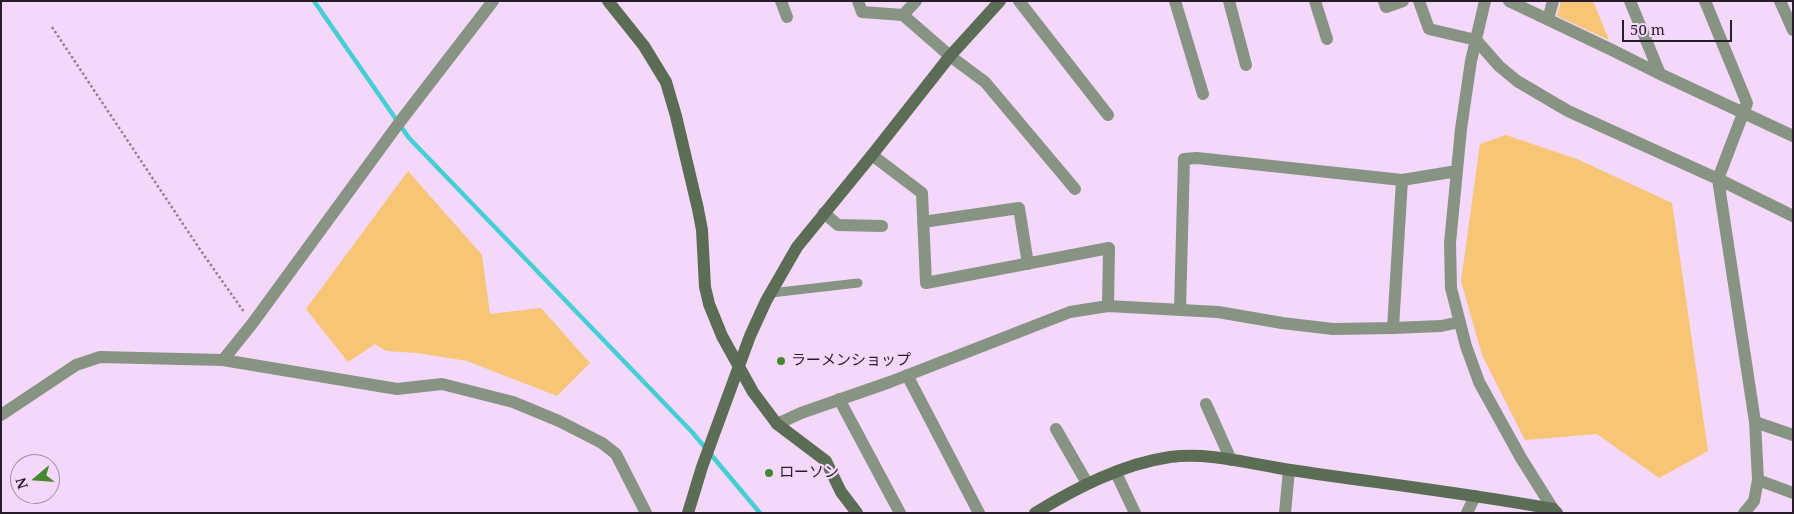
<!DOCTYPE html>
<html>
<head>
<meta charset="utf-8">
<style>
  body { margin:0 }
  #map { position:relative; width:1794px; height:514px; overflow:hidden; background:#f3d8fa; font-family:"Noto Serif",serif }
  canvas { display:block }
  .frame { position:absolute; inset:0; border:2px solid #281c2b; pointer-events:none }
  .north { position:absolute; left:10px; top:454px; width:50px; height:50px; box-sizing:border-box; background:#f3d8fa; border:1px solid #a28da7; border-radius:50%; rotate:252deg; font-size:14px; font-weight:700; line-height:20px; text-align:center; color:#281c2b }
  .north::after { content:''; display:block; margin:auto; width:18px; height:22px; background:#45892e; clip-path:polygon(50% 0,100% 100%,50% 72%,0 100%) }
  .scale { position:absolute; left:1622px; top:20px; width:110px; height:22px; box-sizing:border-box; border:2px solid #281c2b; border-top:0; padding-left:6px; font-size:15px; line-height:18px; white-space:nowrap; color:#281c2b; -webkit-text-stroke:4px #f3d8fa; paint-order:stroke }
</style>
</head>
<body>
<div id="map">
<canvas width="1794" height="514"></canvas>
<div class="frame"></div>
<div class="north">N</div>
<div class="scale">50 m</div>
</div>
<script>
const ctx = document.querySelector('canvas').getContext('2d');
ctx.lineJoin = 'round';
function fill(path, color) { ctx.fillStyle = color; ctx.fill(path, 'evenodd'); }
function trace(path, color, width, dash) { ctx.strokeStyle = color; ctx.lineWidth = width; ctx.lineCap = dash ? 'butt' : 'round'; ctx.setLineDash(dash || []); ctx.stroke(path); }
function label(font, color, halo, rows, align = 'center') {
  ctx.font = font + ' "Noto Serif","Noto Sans JP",serif'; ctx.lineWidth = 4.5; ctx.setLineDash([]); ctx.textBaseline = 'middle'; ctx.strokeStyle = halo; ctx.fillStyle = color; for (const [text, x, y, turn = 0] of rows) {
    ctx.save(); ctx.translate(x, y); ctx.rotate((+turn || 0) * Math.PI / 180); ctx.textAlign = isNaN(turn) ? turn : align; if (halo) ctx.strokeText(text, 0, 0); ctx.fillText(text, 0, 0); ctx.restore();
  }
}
fill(new Path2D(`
  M1561 1H1593L1609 40 1557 16Z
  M1506 135 1577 159 1672 203 1708 451 1659 478 1597 434 1525 440 1482 355 1461 281 1480 144Z
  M408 171 482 255 490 314 541 308 590 363 557 396 467 361 417 353 386 351 375 344 348 362 306 309Z`), '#f6c575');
trace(new Path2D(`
  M314 1 409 138 692 432 760 513`), '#44cfd4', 4.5);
trace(new Path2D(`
  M52 27 201 251 244 312`), '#937f98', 2.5, [2.5, 2.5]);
trace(new Path2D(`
  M771 293 858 283`), '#879483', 9);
trace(new Path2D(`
  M781 1 787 17
  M858 1 862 12 903 15 950 56 985 82 1075 189
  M1019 1 1108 115
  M1175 1 1203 94
  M1229 1 1246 65
  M1315 1 1327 39
  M1384 1 1386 7 1403 1
  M1419 1 1429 29 1476 40 1499 66 1517 81 1568 111 1718 179 1793 216
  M1485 1 1471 61 1461 129 1450 243 1451 288 1466 346 1479 382 1521 458 1553 509
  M1509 1 1612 50 1660 74 1793 136
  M1630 1 1660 74
  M1705 1 1747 103 1718 179 1755 422 1758 480 1754 501 1744 513
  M1780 1 1793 30
  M903 15 916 1
  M1548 19 1553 1
  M872 155 922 193 926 283 1109 248 1108 306
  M824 213 838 225 882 226
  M923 222 1019 208 1028 264
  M1180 310 1184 159 1197 158 1402 180 1457 171
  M1393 328 1402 180
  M223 360 252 324 399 123 493 1
  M907 375 979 513
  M839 399 900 513
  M1206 404 1231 460
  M1 415 76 365 100 357 223 360 397 389 442 384 513 402 559 421 602 443 616 454 646 513
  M1755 422 1793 435
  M777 424 801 413 890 382 1070 312 1108 306 1218 312 1282 323 1333 329 1393 328 1441 326 1460 322
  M1056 429 1087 483
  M1116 473 1135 513
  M1758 480 1793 493
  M1285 513 1289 470
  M1467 513 1475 496`), '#879483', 12);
trace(new Path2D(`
  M608 1 644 46 666 82 676 116 698 209 702 230 705 287 709 304 722 336 753 392 777 424 826 461 841 492 857 513
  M688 513 702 467 750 336 766 301 797 247 872 155 950 56 1000 1
  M1035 513C1076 488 1122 464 1170 457 1211 452 1250 464 1290 470 1378 483 1466 493 1553 509L1557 513`), '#5b6e55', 12);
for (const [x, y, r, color] of [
  [781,361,5,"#45892e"],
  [769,473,5,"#45892e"]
]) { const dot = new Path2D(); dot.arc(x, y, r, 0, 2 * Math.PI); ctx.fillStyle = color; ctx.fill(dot); trace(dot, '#f3d8fa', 2); }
label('15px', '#281c2b', '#f3d8fa', [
  ["ラーメンショップ",791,361],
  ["ローソン",779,473]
], 'left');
</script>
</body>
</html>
